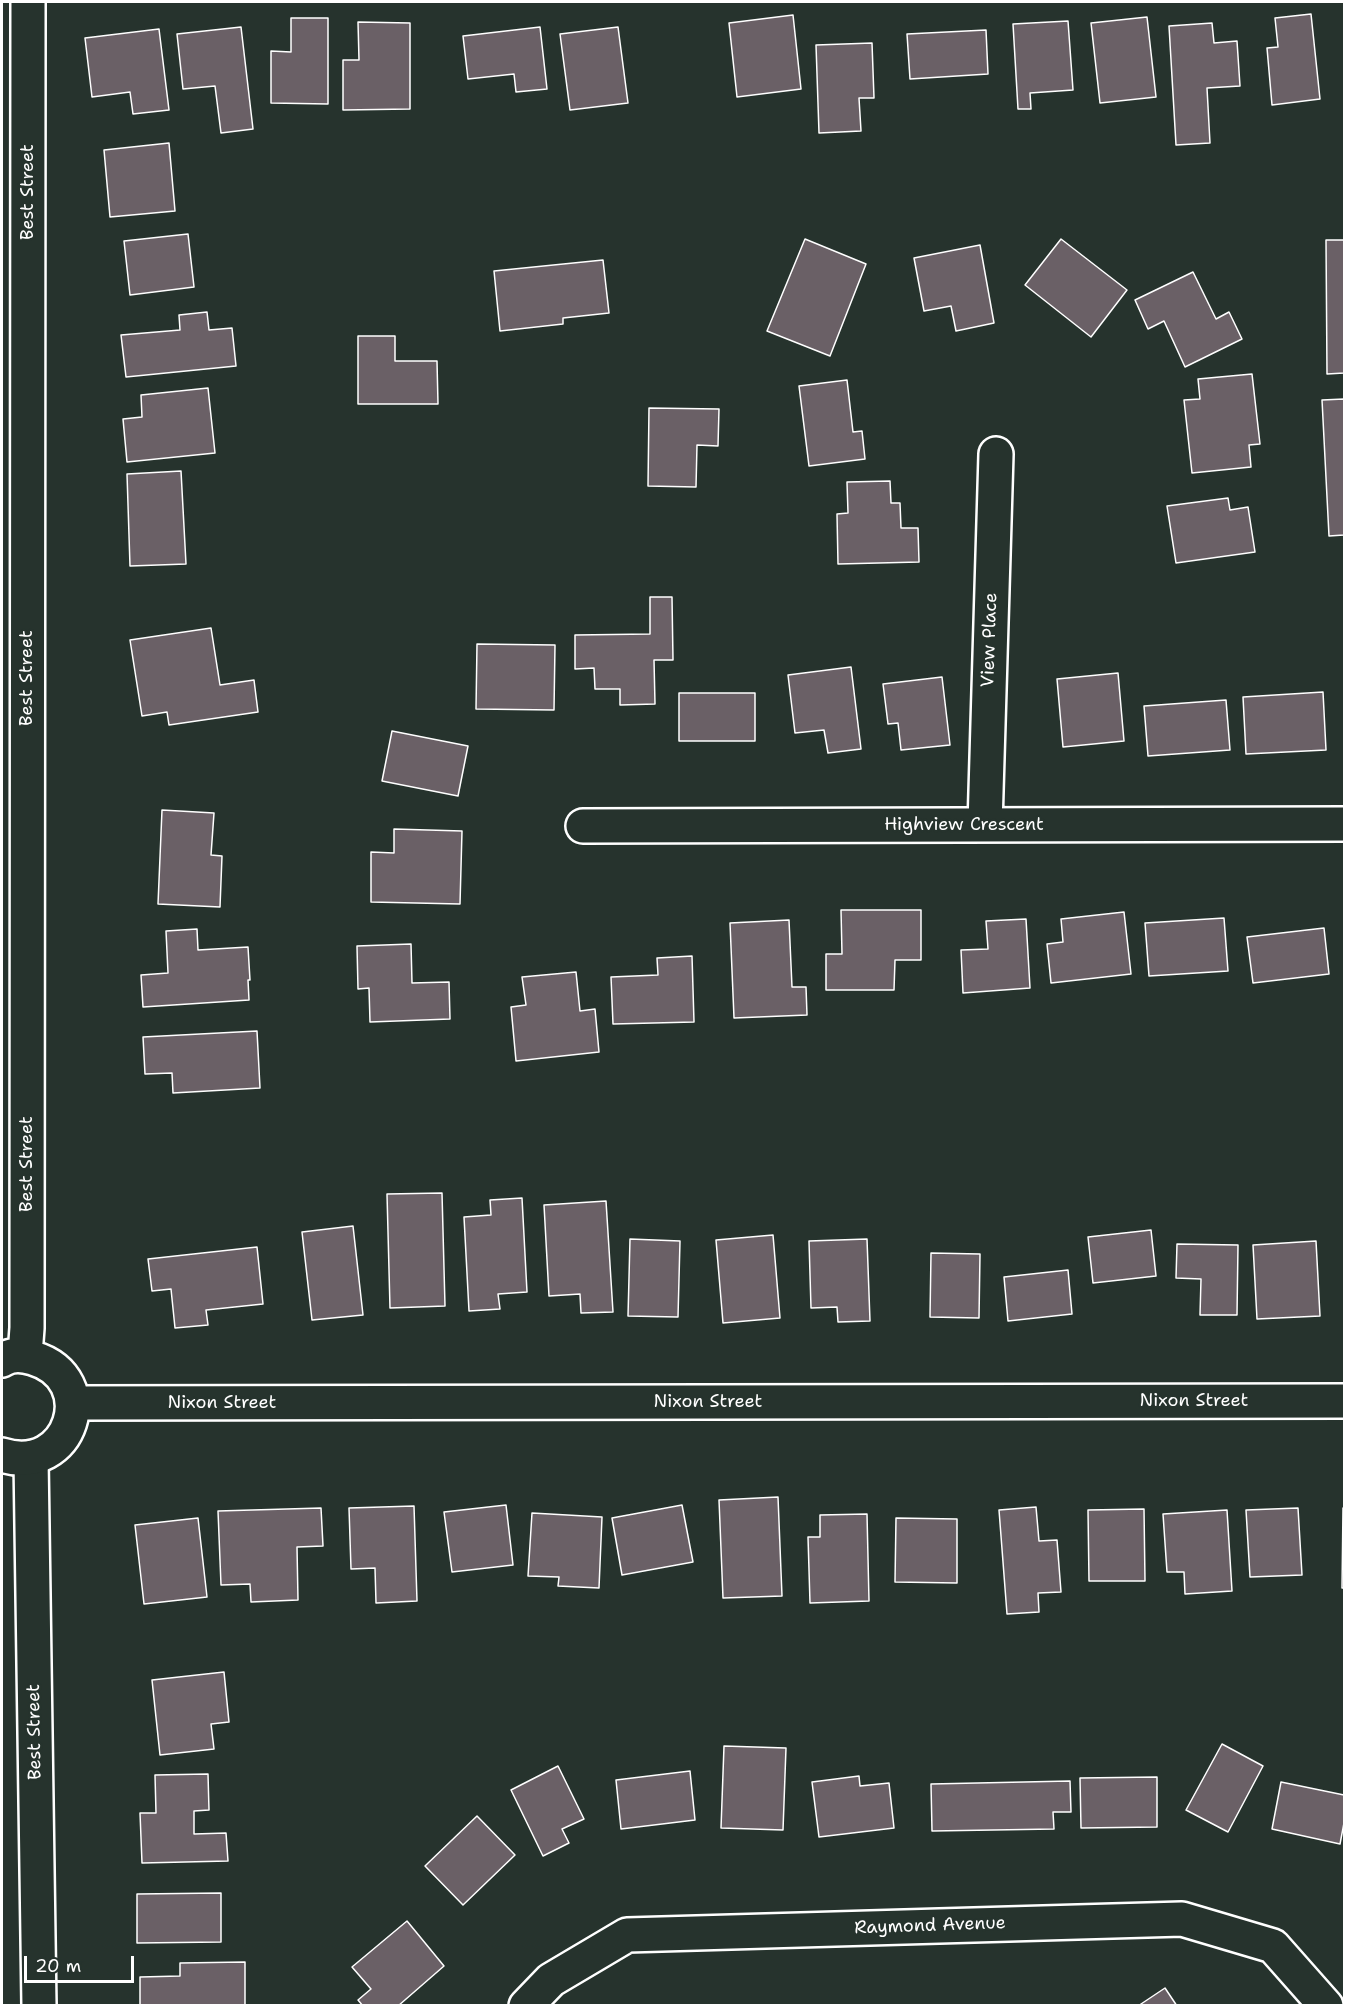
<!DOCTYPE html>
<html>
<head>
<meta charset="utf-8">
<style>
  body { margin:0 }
  #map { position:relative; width:1346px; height:2007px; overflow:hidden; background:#26332d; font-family:"Shantell Sans",sans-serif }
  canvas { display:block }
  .frame { position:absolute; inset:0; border:3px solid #fff; pointer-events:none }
  .scale { position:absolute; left:24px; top:1956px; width:110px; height:27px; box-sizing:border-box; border:3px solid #fff; border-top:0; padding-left:8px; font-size:18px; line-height:21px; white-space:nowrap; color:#fff; -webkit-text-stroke:4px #26332d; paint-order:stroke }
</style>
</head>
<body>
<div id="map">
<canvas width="1346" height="2007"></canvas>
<div class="frame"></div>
<div class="scale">20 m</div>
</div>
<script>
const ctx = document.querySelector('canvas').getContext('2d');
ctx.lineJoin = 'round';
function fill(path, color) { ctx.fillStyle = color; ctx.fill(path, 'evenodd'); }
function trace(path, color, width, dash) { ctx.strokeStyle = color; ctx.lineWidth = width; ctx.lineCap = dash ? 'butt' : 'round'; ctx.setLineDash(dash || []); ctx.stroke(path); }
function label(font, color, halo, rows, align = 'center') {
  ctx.font = font + ' "Shantell Sans",sans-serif'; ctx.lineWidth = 4.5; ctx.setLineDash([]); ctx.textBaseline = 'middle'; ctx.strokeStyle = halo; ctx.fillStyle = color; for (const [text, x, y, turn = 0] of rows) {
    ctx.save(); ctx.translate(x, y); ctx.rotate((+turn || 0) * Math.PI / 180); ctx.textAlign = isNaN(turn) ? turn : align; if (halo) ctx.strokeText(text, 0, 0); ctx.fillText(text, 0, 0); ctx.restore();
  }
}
const building = new Path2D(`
  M1311 14 1320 99 1272 105 1267 48 1278 47 1275 18Z
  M793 15 801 89 737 97 729 23Z
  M1147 17 1156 97 1100 103 1091 23Z
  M291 18H328V104L271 103V51L291 52Z
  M1068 21 1073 90 1030 93 1031 109H1018L1013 24Z
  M358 22 410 23V109L343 110V60H359Z
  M1212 23 1214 43 1237 41 1240 86 1207 88 1210 143 1176 145 1169 26Z
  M241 27 253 129 221 133 215 86 183 89 177 34Z
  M540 27 547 89 516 92 514 74 468 79 463 36Z
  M618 27 628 103 570 110 560 34Z
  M159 29 169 110 133 114 130 92 92 97 85 38Z
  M986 30 988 74 910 79 907 34Z
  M872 43 874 98H859L861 131 819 133 816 45Z
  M169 143 175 211 110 217 104 150Z
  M188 234 194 287 130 295 124 241Z
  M805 239 866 264 830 356 767 331Z
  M1061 239 1127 290 1091 337 1025 285Z
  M1326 240H1344V373L1327 374Z
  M980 245 994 323 956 331 951 306 924 311 914 258Z
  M603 260 609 313 563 318V324L500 331 494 271Z
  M1193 272 1216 319 1229 312 1242 339 1185 367 1164 321 1148 329 1135 300Z
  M207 312 209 330 232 328 236 366 126 377 121 335 180 330 179 315Z
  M358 336H395V361H437L438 404H358Z
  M1252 374 1260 444 1249 445 1251 467 1192 473 1184 400 1200 399 1198 379Z
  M847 380 853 432 862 431 865 459 809 466 799 386Z
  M208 388 215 453 127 462 123 419 142 417 141 395Z
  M1344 399V535L1329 536 1322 400Z
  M649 408 719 409 718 446 697 445 696 487 648 486Z
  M181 471 186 564 130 566 127 474Z
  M890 481 891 503H900L901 528H918L919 562 838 564 837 514 848 513 847 482Z
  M1228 498 1230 510 1248 507 1255 552 1176 563 1167 506Z
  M650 597H672L673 660H654L655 704 620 705V689H595L594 668 575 669V635L650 634Z
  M211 628 220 685 254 680 258 712 169 725 167 712 142 716 130 640Z
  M477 644 555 645 554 710 476 709Z
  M851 667 861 749 828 753 824 730 795 733 788 675Z
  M1118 673 1124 741 1063 747 1057 679Z
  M942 677 950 745 901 750 898 723 888 724 883 684Z
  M1323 692 1326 750 1246 754 1243 697Z
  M679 693H755V741H679Z
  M1226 700 1230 750 1148 756 1144 706Z
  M392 731 468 746 458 796 382 781Z
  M162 810 214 813 211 855 222 856 220 907 158 904Z
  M394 829 462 831 460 904 371 902V852L394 853Z
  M841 910H921V960H895L894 990H826V954H842Z
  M1124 912 1131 974 1051 983 1047 944 1063 942 1061 919Z
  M1224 918 1228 971 1149 976 1145 923Z
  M1026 919 1030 988 963 993 961 950 988 949 986 921Z
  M789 920 792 987H806L807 1015 734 1018 730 923Z
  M1324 928 1329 974 1253 983 1247 937Z
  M197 929 198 950 248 947 250 980H248L249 1000 143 1007 141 975 168 973 166 931Z
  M411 944 412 983 449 982 450 1019 370 1022 369 988 358 989 357 946Z
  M692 956 694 1022 613 1024 611 977 658 975 657 958Z
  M576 972 580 1011 595 1009 599 1052 516 1061 511 1007 526 1005 522 977Z
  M257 1031 260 1088 173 1093 172 1073 145 1074 143 1037Z
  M442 1193 445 1306 390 1308 387 1194Z
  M522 1198 527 1292 498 1294 500 1309 469 1311 464 1217 491 1215 490 1200Z
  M606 1201 613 1312 581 1313 580 1294 549 1296 544 1205Z
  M353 1226 363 1315 312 1320 302 1232Z
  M1151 1230 1156 1276 1093 1283 1088 1237Z
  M773 1235 780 1318 723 1323 716 1240Z
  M630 1239 680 1241 678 1317 628 1316Z
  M867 1239 870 1321 838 1322 837 1307 811 1308 809 1241Z
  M1316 1241 1320 1316 1257 1319 1253 1245Z
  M1177 1244 1238 1245 1237 1315H1200L1201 1279 1176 1278Z
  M257 1247 263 1304 206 1310 208 1325 175 1328 171 1289 152 1291 148 1259Z
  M931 1253 980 1254 979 1318 930 1317Z
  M1068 1270 1072 1314 1008 1321 1004 1277Z
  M778 1497 782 1596 723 1598 719 1500Z
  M506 1505 513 1565 452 1572 444 1512Z
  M682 1505 693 1562 622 1575 612 1518Z
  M414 1506 417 1601 376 1603 375 1568 351 1569 349 1508Z
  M1036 1507 1039 1541 1057 1540 1061 1592 1038 1593 1039 1612 1007 1614 999 1510Z
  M321 1508 323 1546 297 1547 298 1600 251 1602 250 1584 221 1585 218 1511Z
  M1298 1508 1302 1575 1250 1577 1246 1510Z
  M1343 1508H1344V1588H1342Z
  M1144 1509 1145 1581H1089L1088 1510Z
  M1227 1510 1232 1591 1185 1594 1184 1572H1167L1163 1514Z
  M532 1513 602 1517 599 1588 558 1586 559 1577 528 1576Z
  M867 1514 869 1601 810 1603 808 1537H820V1515Z
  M198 1518 207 1597 144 1604 135 1525Z
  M896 1518 957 1519V1583L895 1582Z
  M224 1672 229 1722 211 1724 214 1749 160 1755 152 1680Z
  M1222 1744 1263 1766 1228 1832 1186 1810Z
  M724 1746 786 1748 783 1830 721 1828Z
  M558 1766 584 1819 562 1829 569 1843 543 1856 511 1790Z
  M690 1771 695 1820 621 1829 616 1780Z
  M208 1774 209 1810 194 1811V1834L226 1833 228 1861 142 1863 140 1813H156L155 1775Z
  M859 1776 860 1786 889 1783 894 1828 819 1837 812 1782Z
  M1157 1777V1827L1081 1828 1080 1778Z
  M1070 1781 1071 1812H1053L1054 1829 932 1831 931 1784Z
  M1281 1782 1344 1795V1823L1340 1844 1272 1829Z
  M477 1816 515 1855 463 1905 425 1866Z
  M221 1893V1942L137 1943V1894Z
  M407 1921 444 1966 398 2006H363L358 2000 371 1989 352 1967Z
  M245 1962V2005L140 2006V1977L180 1976V1963Z
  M1165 1988 1177 2006H1138Z`);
fill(building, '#6a6066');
trace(building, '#fff', 1.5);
const street = new Path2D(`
  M985 825 996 454
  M583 826 1344 824
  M31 1458 39 2006
  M526 2006 551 1980 627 1935 1182 1919 1273 1946 1326 2006`);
const secondary = new Path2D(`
  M25 1355 27 1328 28 2
  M2 1360C11 1354 23 1355 33 1358 103 1379 71 1477 2 1455
  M72 1403 1344 1401`);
trace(street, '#fff', 38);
trace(secondary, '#fff', 38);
trace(street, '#26332d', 33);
trace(secondary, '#26332d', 33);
label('18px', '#fff', '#26332d', [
  ["Best Street",28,192,-90],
  ["View Place",990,640,-88],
  ["Best Street",27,678,-90],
  ["Highview Crescent",964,825],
  ["Best Street",27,1164,-90],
  ["Nixon Street",1194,1401],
  ["Nixon Street",708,1402],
  ["Nixon Street",222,1403],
  ["Best Street",35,1732,-91],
  ["Raymond Avenue",930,1926,-2]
]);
</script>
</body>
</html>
